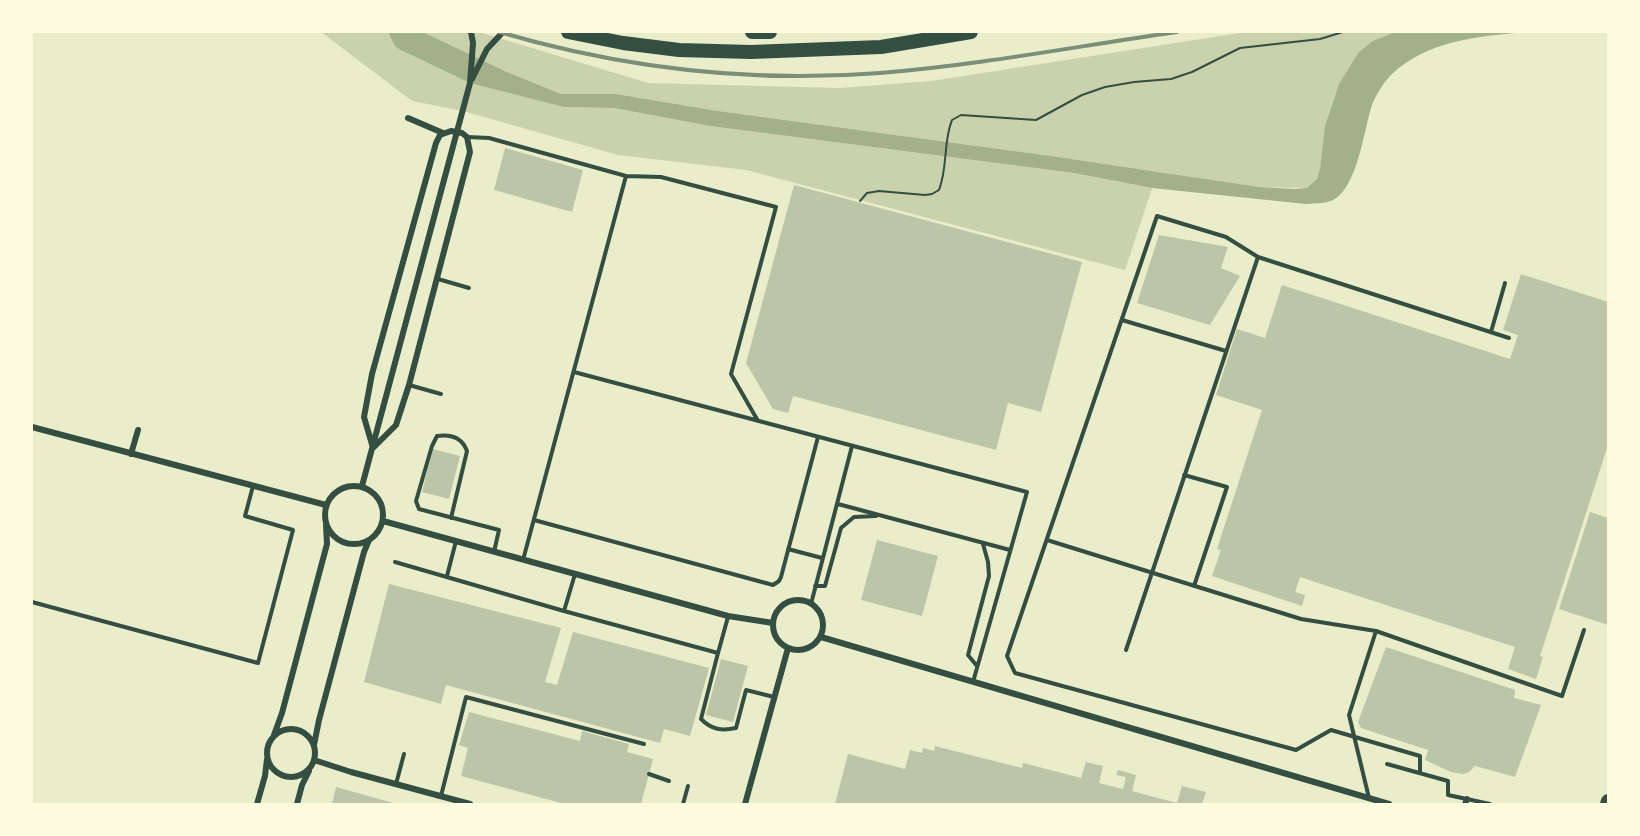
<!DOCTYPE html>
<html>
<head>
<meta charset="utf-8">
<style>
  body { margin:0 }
  #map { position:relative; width:1640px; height:836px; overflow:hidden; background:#e9edc9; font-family:Rubik,sans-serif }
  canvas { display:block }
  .frame { position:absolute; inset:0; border:33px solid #fefae0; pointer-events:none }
</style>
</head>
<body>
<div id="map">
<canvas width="1640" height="836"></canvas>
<div class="frame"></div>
</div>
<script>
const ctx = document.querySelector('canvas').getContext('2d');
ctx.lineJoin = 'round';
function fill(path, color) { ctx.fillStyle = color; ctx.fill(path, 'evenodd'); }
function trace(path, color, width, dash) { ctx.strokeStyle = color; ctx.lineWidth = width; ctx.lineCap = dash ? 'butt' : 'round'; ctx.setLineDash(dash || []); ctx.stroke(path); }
fill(new Path2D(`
  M321 32H388L564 107 614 108 710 126 1074 173 1151 188 1051 156 718 111 616 94H561L505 71 423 32H479L648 83 839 88 931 81 1246 32H1395L1373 41 1334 97 1325 125 1320 168 1317 179 1307 188 1260 187 1157 173 1125 270 746 170 618 155 463 111 412 101Z`), '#cad2ad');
fill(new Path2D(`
  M388 32H423L505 71 561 94H616L718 111 1051 156 1157 172 1260 187 1295 189 1307 188 1317 179 1320 168 1325 125 1339 84 1359 52 1373 41 1395 32H1528C1480 36 1426 40 1390 76 1382 85 1375 96 1371 108 1364 131 1357 188 1333 200 1325 204 1315 203 1306 204L1152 188 1074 173 710 126 614 108 564 107 470 83 399 49 395 46Z`), '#a3b18a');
fill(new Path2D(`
  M505 148 583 170 572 212 494 190Z
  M794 185 1082 262 1041 412 1008 403 996 450 793 396 788 413 773 409 746 363Z
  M1159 235 1228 247 1221 268 1240 276 1210 325 1137 303Z
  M1521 274 1608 302V445L1540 656 1543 657 1536 679 1508 669 1515 647 1300 577 1295 592 1305 595 1302 606 1212 576 1221 550 1217 549 1262 410 1216 395 1237 329 1265 338 1282 285 1510 359 1518 335 1503 330Z
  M433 449 460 456 449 499 422 492Z
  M1590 512 1608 518V625L1559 609Z
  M877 540 938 556 922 616 861 600Z
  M389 584 561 628 545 682 557 685 573 632 709 668 690 736 664 729 660 743 446 685 441 704 364 682Z
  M1386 647 1515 690 1514 698 1541 705 1515 777 1475 766 1469 772 1463 774 1451 772 1425 760 1428 750 1361 728 1358 722Z
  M721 659 748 666 733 722 706 715Z
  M469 712 580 741 582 731 629 744 627 752 653 759 641 804H565L461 776 468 748 459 745Z
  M935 746 1022 768 1023 763 1081 778 1086 762 1103 766 1099 783 1123 789 1126 777 1116 775 1118 770 1136 775 1132 791 1177 803 1182 786 1206 792 1202 804H835L848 754 905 769 910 750 922 753 923 748 934 751Z
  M336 787 397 804H332Z`), '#bcc5a7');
trace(new Path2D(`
  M860 201 867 193 879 191 925 195 932 194 939 190C948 167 943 142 952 120L961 115 1036 120 1082 95 1105 87 1134 82 1171 79 1192 72 1240 48 1320 39 1343 32`), '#344e41', 2);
trace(new Path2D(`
  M467 137 489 138 626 176
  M438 279 469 288
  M1122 320 1226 351
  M1491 332 1505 283
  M574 372 1027 492 973 682
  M409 385 441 394
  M1184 475 1227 487 1194 586
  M838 504 1010 550
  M451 518 467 451C462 437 451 434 437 436L432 446 416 501 419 509C446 516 472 523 499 530L494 552
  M534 520 773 585 779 581 781 577 818 437
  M1047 540 1301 619 1376 631 1562 696 1584 630
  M788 549 822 558
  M523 560 626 176 661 177 776 207 731 374 758 421
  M395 562 564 611
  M575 574 564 611 718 653 728 617
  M447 576 456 541
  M815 586H825L841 528 854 517 876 516
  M32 602 258 663 293 530 245 516 253 486
  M811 604 852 446
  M1126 650 1258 257
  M718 653 701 719C712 730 722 731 736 728L746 690 774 697
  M977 666 968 655 989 576 988 562 983 544
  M1387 764 1448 781V795L1490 804
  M1420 773V756L1331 730 1296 750 1015 673 1007 656 1157 216 1226 237 1258 257 1509 338
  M649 774 669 781
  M396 784 404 754
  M441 796 466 697 644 744
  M1369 798 1349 715 1376 631
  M683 804 688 786`), '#344e41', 4);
trace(new Path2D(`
  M472 79 487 49 503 32
  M408 118 443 133
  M451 131 462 133 467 137 470 152 409 385 396 425 373 448 364 417 372 374 436 143 440 135Z
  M32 427 326 505
  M131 454 138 430
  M325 515a29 29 0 1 1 58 0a29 29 0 1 1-58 0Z
  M362 486 470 83 473 43 471 32
  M383 521 728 616 773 623
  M773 625a25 25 0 1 1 50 0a25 25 0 1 1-50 0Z
  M821 637 1389 804
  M267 753a24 24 0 1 1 48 0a24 24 0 1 1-48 0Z
  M274 735 282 713 327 544 326 525
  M314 745 319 720 364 552 369 540
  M314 760 351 772 470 804
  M257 804 265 776 267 759
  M297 804 302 785 309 771
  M745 804 788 648
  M1465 804 1467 799`), '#344e41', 6);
trace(new Path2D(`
  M568 32 623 43 679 50 751 52 881 47 971 32
  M752 32H770
  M1607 804 1608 801`), '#344e41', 14);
trace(new Path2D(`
  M499 32C622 68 752 83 880 73 980 65 1078 46 1177 32`), '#7c8e77', 4);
</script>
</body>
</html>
